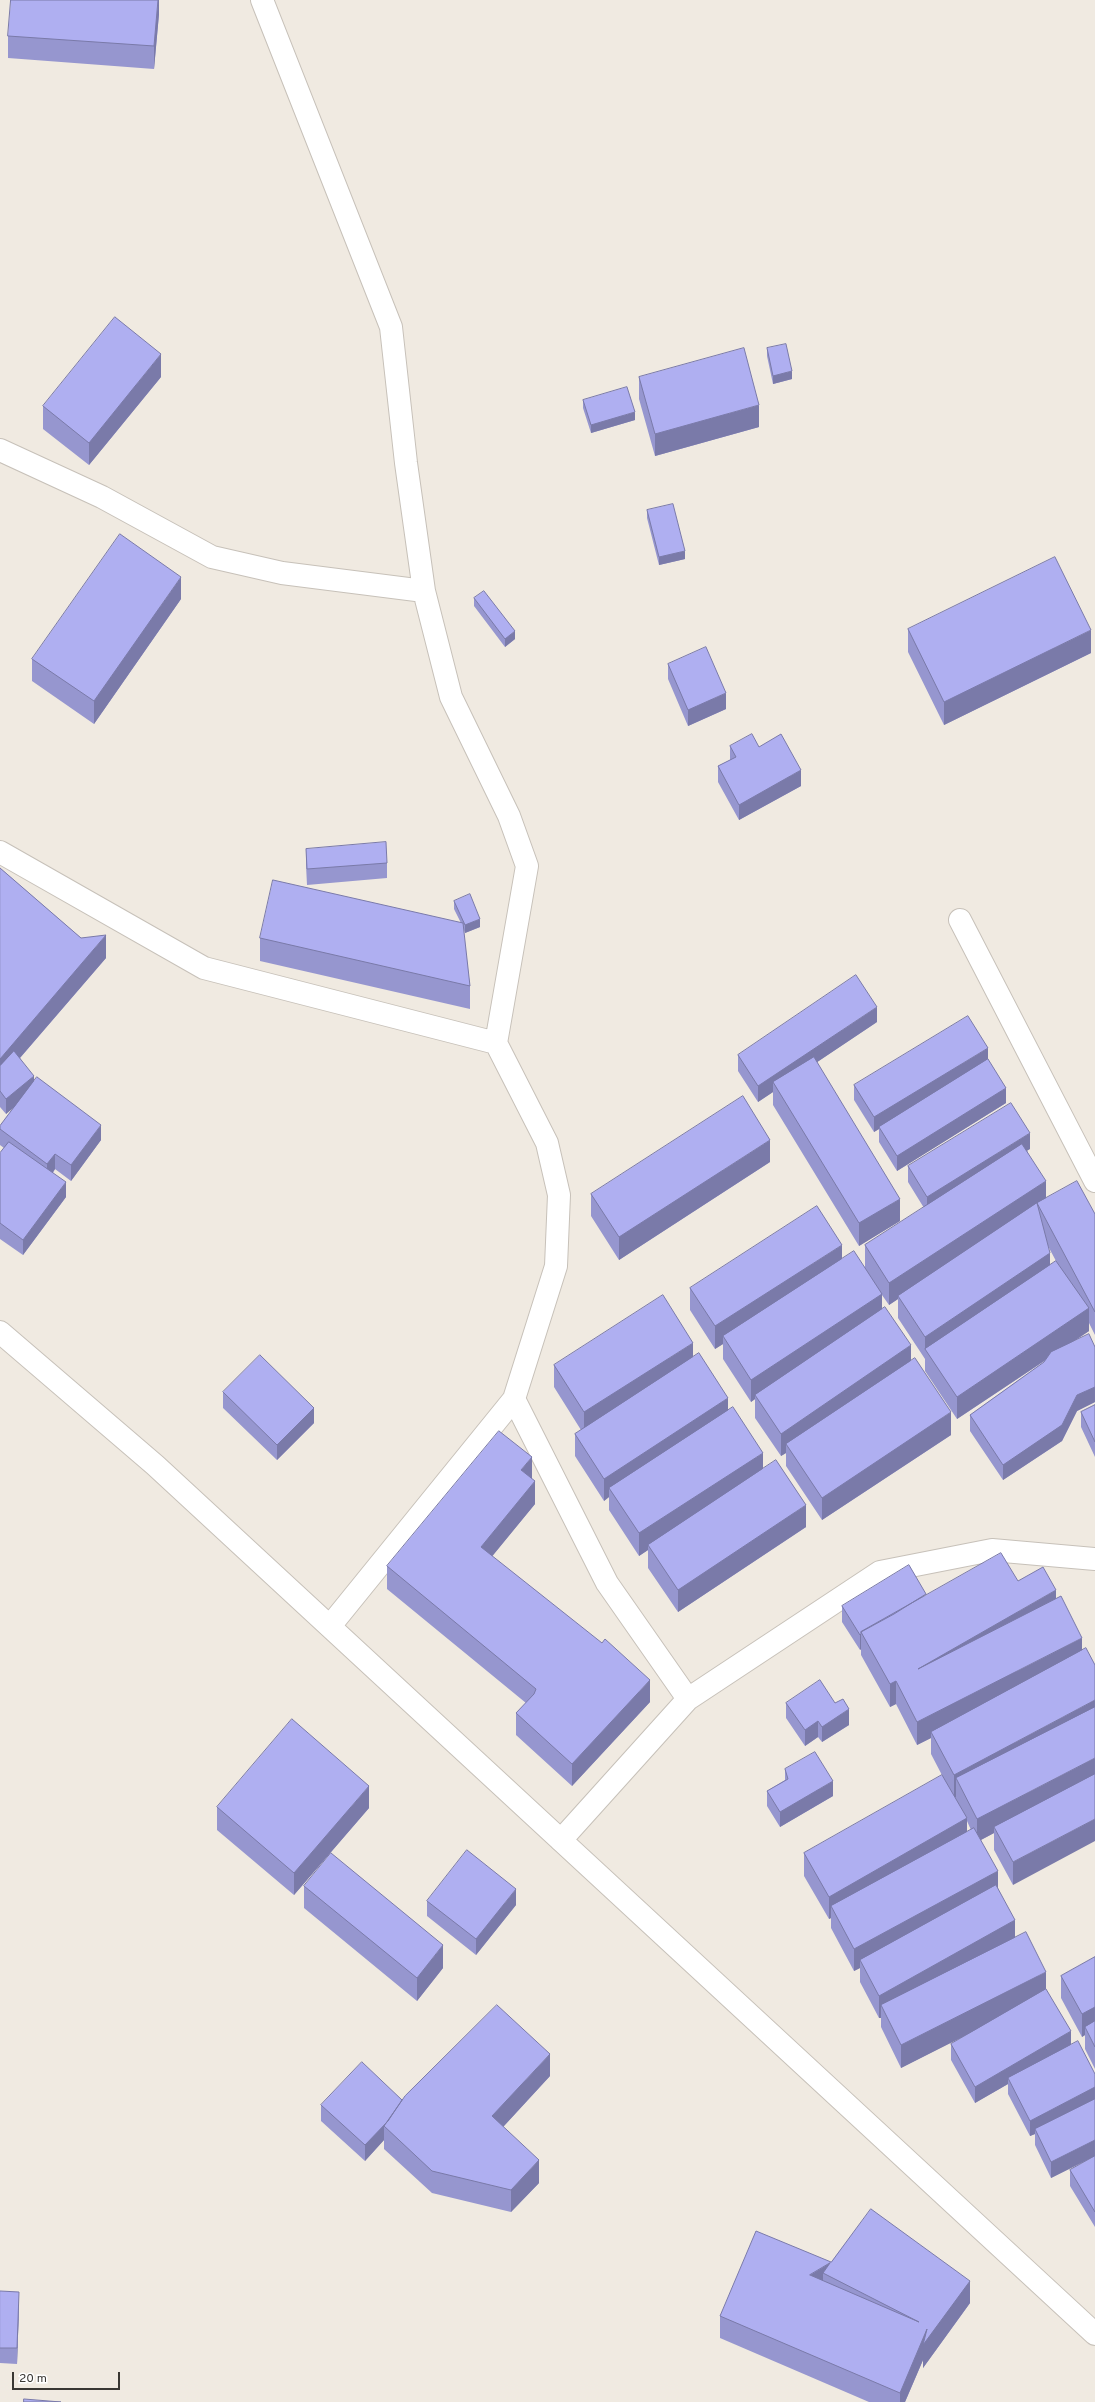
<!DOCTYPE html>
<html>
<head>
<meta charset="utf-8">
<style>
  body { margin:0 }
  #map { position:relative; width:1095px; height:2402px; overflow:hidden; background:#f0eae1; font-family:Overpass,sans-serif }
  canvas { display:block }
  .scale { position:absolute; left:12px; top:2372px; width:108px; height:18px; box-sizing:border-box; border:2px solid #393733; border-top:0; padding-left:5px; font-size:12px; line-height:14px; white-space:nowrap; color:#393733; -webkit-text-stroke:3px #fff; paint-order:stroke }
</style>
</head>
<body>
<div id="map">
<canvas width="1095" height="2402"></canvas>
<div class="scale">20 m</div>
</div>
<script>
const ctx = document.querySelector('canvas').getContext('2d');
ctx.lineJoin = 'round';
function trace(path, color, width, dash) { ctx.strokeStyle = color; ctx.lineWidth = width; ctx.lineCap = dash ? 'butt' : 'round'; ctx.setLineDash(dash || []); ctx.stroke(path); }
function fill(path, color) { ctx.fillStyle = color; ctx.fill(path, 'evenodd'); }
const street = new Path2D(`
  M262 0 391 327 406 463 424 591 451 697 509 816 527 866 496 1043 547 1143 559 1195 556 1266 514 1399 330 1626
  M0 450 102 497 212 557 282 573 424 591
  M0 852 204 968 496 1043
  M960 920 1095 1181
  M514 1399 607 1583 688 1699
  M561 1840 688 1699 880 1572 992 1550 1095 1559`);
const secondary = new Path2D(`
  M0 1332 155 1465 1095 2334`);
trace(street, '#c7c1b9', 24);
trace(secondary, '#c7c1b9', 24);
trace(street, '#fff', 22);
trace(secondary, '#fff', 22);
fill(new Path2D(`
  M159 0V14L154 69 8 58V36Z
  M767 348 792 379 773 384 767 356Z
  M161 377 89 465 43 429V406Z
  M639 377 759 427 655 456 639 399Z
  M583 400 635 420 591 433 583 408Z
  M647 510 685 559 659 565 647 518Z
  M474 598 515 639 505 647 474 606Z
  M181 599 94 724 32 681V659Z
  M908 629 1091 653 944 725 908 652Z
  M668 664 726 709 688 726 668 679Z
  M730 746 759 747 801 786 739 820 718 782V766L730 760Z
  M306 849 387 863V878L307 885 306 865Z
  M0 868 81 938 106 958 20 1058 34 1081 101 1140 71 1181 55 1169 53 1173 66 1197 23 1255 0 1239V1153L4 1148 0 1145V1126L14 1107 6 1114 0 1107Z
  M454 901 480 927 465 933 463 928 470 986V1009L260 961V938L461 923 454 909Z
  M877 1022 817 1062 900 1221 859 1246 773 1105V1092L758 1102 738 1071V1055Z
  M988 1059 1006 1103 897 1171 879 1142V1129L874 1132 854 1100V1085Z
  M1030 1149 1027 1150 1046 1198 1095 1214V1335L1089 1323V1331L1073 1342 1095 1347V1402L1077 1411 1062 1441 1003 1480 970 1431V1415L1044 1362 1046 1360 957 1419 925 1371V1359L898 1318V1299L889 1305 882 1295V1309L951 1435 822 1520 786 1466V1453L781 1456 755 1418V1399L751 1402 723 1359V1344L715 1349 690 1310V1288L842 1259 865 1267V1245L924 1208 908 1182V1166ZM1048 1246 1056 1261 1050 1265Z
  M770 1162 619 1260 591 1216V1194Z
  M693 1357 728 1411 763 1470 806 1527 678 1612 648 1568V1550L639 1556 609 1510V1497L604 1501 575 1456V1434L581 1430 554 1387V1365Z
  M223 1392 314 1423 277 1460 223 1408Z
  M1095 1405V1457L1081 1427V1412Z
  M532 1479 535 1504 492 1556 650 1702 572 1786 516 1735V1713L526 1703 387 1589V1566Z
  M1018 1581 1013 1885 994 1850V1833L981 1840 1015 1937 1046 1989 1071 2045 1095 2074V2227L1070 2186V2170L1093 2157 1051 2178 1035 2145V2134L1030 2136 1008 2094V2084L975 2103 951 2060V2044L973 2031 901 2068 881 2027V2018H879L860 1982V1968L854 1971 831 1928V1918L829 1919 804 1876V1853L944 1779 931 1754V1738L917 1745 896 1704 890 1707 861 1655V1649L860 1650 842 1622V1606L926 1596ZM967 1821 971 1830 967 1832Z
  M786 1703H835L849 1725 822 1742 818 1737 805 1746 786 1718Z
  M785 1769 833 1796 780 1827 767 1806V1791L785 1780Z
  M217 1807 369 1808 294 1895 217 1830Z
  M304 1886 443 1968 417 2001 304 1908Z
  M427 1901 516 1905 476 1955 427 1916Z
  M1095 1957V2069L1085 2049V2035L1082 2037 1061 1998V1976Z
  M550 2076 503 2127 539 2183 511 2212 432 2193 384 2149V2140L365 2161 321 2121V2105L402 2100Z
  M831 2262 970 2303 923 2368V2360L905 2402H869L720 2338V2316Z
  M0 2291 19 2307 17 2364 0 2363Z`), '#9696cf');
fill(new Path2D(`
  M158 0H159V14L154 69V46Z
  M161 354V377L89 465V443Z
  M792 371V379L773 384V376Z
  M759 405V427L655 456V434Z
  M635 412V420L591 433V425Z
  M685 551V559L659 565V557Z
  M181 577V599L94 724V701Z
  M1091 630V653L944 725V702Z
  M515 631V639L505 647V639Z
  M726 693V709L688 726V710Z
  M801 770V786L739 820V805Z
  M480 919V927L465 933V925Z
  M106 935V958L0 1081V1059Z
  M877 1007V1022L777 1089 773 1082V1092L758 1102V1086Z
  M988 1048V1064L879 1127V1129L874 1132V1117Z
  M34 1076V1091L6 1114V1099Z
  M1006 1088V1103L897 1171V1156Z
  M101 1125V1140L71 1181V1165Z
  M1030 1133V1149L927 1212V1197Z
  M770 1140V1162L619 1260V1237Z
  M55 1154V1169L47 1180V1164Z
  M1046 1181V1204L1037 1203 898 1296V1299L889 1305V1283Z
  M66 1182V1197L23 1255V1240Z
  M900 1199V1221L859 1246V1223Z
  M842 1245V1268L723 1336V1344L715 1349V1326Z
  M1050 1253V1275L925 1349V1359V1337Z
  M882 1294V1316L755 1395V1399L751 1402V1380Z
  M1089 1308V1331L957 1419V1397Z
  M693 1343V1365L584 1435V1412Z
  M911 1345V1368L786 1444V1453L781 1456V1434Z
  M1095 1387V1402L1077 1411 1062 1441 1003 1480V1465L1077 1395Z
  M728 1398V1420L609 1488V1497L604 1501V1479Z
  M314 1408V1423L277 1460V1445Z
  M951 1412V1435L822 1520V1498Z
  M763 1453V1476L648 1545V1550L639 1556V1533Z
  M532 1457V1480L521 1470Z
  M535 1481V1504L481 1570V1547Z
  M806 1505V1527L678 1612V1590Z
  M1056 1590V1613L918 1669Z
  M861 1634V1649L860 1650V1635Z
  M1082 1638V1660L931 1732V1738L917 1745V1722Z
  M650 1680V1702L572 1786V1764Z
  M896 1681V1704L890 1707V1684Z
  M1095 1700V1722L956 1778V1797L954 1798V1775Z
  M849 1709V1725L822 1742V1727Z
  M818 1721V1737L805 1746V1730Z
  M1095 1758V1781L994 1827V1833L977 1842V1819Z
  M833 1781V1796L780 1827V1812Z
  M369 1786V1808L294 1895V1873Z
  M967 1818V1841L831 1906V1918L829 1919V1897Z
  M1095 1819V1841L1013 1885V1862Z
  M998 1871V1894L860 1960V1968L854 1971V1949Z
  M516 1889V1905L476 1955V1939Z
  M1015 1920V1943L881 2005V2018H879V1996Z
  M443 1945V1968L417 2001V1978Z
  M1046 1972V1995L901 2068V2045Z
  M1095 2007V2030L1085 2027V2035L1082 2037V2014Z
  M1071 2031V2047L1008 2078V2084L975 2103V2087Z
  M550 2054V2076L492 2139V2116Z
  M1095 2087V2102L1035 2129V2134L1030 2136V2121Z
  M405 2102 384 2126V2140L365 2161V2145Z
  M1095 2140V2156L1051 2178V2162Z
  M539 2160V2183L511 2212V2190Z
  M830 2263 823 2273V2290L810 2275Z
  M970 2281V2303L923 2368V2360L905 2402H900V2393L927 2329Z
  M19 2292V2307L17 2364V2348Z`), '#7a7aa9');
const building = new Path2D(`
  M11 0H158L154 46 8 36Z
  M115 317 161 354 89 443 43 406Z
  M786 344 792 371 773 376 767 348Z
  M744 348 759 405 655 434 639 377Z
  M627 387 635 412 591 425 583 400Z
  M673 504 685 551 659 557 647 510Z
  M120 534 181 577 94 701 32 659Z
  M1055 557 1091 630 944 702 908 629Z
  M484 591 515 631 505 639 474 598Z
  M706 647 726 693 688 710 668 664Z
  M752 734 759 747 781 734 801 770 739 805 718 766 736 757 730 746Z
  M386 842 387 863 307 869 306 849Z
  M0 868 81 938 106 935 0 1059Z
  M273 880 463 923 470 986 260 938Z
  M470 894 480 919 465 925 454 901Z
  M856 975 877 1007 758 1086 738 1055Z
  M968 1016 988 1048 874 1117 854 1085Z
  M14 1051 34 1076 6 1099 0 1091V1066Z
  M814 1057 900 1199 859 1223 773 1082Z
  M988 1059 1006 1088 897 1156 879 1127Z
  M37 1077 101 1125 71 1165 55 1154 47 1164 0 1129V1126Z
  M743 1096 770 1140 619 1237 591 1194Z
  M1011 1103 1030 1133 927 1197 908 1166Z
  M9 1142 66 1182 23 1240 0 1223V1153Z
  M1022 1144 1046 1181 889 1283 865 1245Z
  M1077 1181 1095 1214V1312L1037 1203Z
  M1037 1203 1050 1253 925 1337 898 1296Z
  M817 1206 842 1245 715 1326 690 1288Z
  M854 1251 882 1294 751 1380 723 1336Z
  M1056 1261 1089 1308 957 1397 925 1349Z
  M663 1295 693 1343 584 1412 554 1365Z
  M885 1307 911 1345 781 1434 755 1395Z
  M1089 1334 1095 1347V1387L1077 1395 1062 1425 1003 1465 970 1415 1044 1362 1051 1352Z
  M699 1353 728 1398 604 1479 575 1434Z
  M260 1355 314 1408 277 1445 223 1392Z
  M915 1358 951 1412 822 1498 786 1444Z
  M1095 1405V1442L1081 1412Z
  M733 1407 763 1453 639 1533 609 1488Z
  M499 1431 532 1457 521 1470 535 1481 481 1547 602 1643 605 1639 650 1680 572 1764 516 1713 534 1694 536 1689 387 1566Z
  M776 1460 806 1505 678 1590 648 1545Z
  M1001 1553 1018 1581 1043 1567 1056 1590 918 1669 1061 1596 1082 1638 917 1722 896 1681 890 1684 861 1632Z
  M909 1565 926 1594 894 1614 861 1632V1634L860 1635 842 1606Z
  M1086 1648 1095 1665V1700L954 1775 931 1732Z
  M820 1680 835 1703 843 1699 849 1709 822 1727 818 1721 805 1730 786 1703Z
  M1095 1707V1758L977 1819 956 1778Z
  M292 1719 369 1786 294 1873 217 1807Z
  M815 1752 833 1781 780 1812 767 1791 788 1779 785 1769Z
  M1095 1774V1819L1013 1862 994 1827Z
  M942 1775 967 1818 829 1897 804 1853Z
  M974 1828 998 1871 854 1949 831 1906Z
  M467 1850 516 1889 476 1939 427 1901Z
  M331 1853 443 1945 417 1978 304 1886Z
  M996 1885 1015 1920 879 1996 860 1960Z
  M1026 1932 1046 1972 901 2045 881 2005Z
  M1095 1957V2007L1082 2014 1061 1976Z
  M1046 1989 1071 2031 975 2087 951 2044Z
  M497 2005 550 2054 492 2116 539 2160 511 2190 432 2171 384 2126 405 2096Z
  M1095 2021V2047L1085 2027Z
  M1078 2041 1095 2074V2087L1030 2121 1008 2078Z
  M362 2062 402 2100 388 2121 365 2145 321 2105Z
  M1095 2099V2140L1051 2162 1035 2129Z
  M1095 2156V2212L1070 2170Z
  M871 2209 970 2281 923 2345 927 2329 900 2393 720 2316 756 2231 831 2262ZM830 2263 823 2273 919 2322 810 2275Z
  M0 2291 19 2292 17 2348H0Z
  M24 2399 61 2402H24Z`);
fill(building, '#afaff1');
trace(building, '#7a7aa9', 1);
</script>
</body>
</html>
